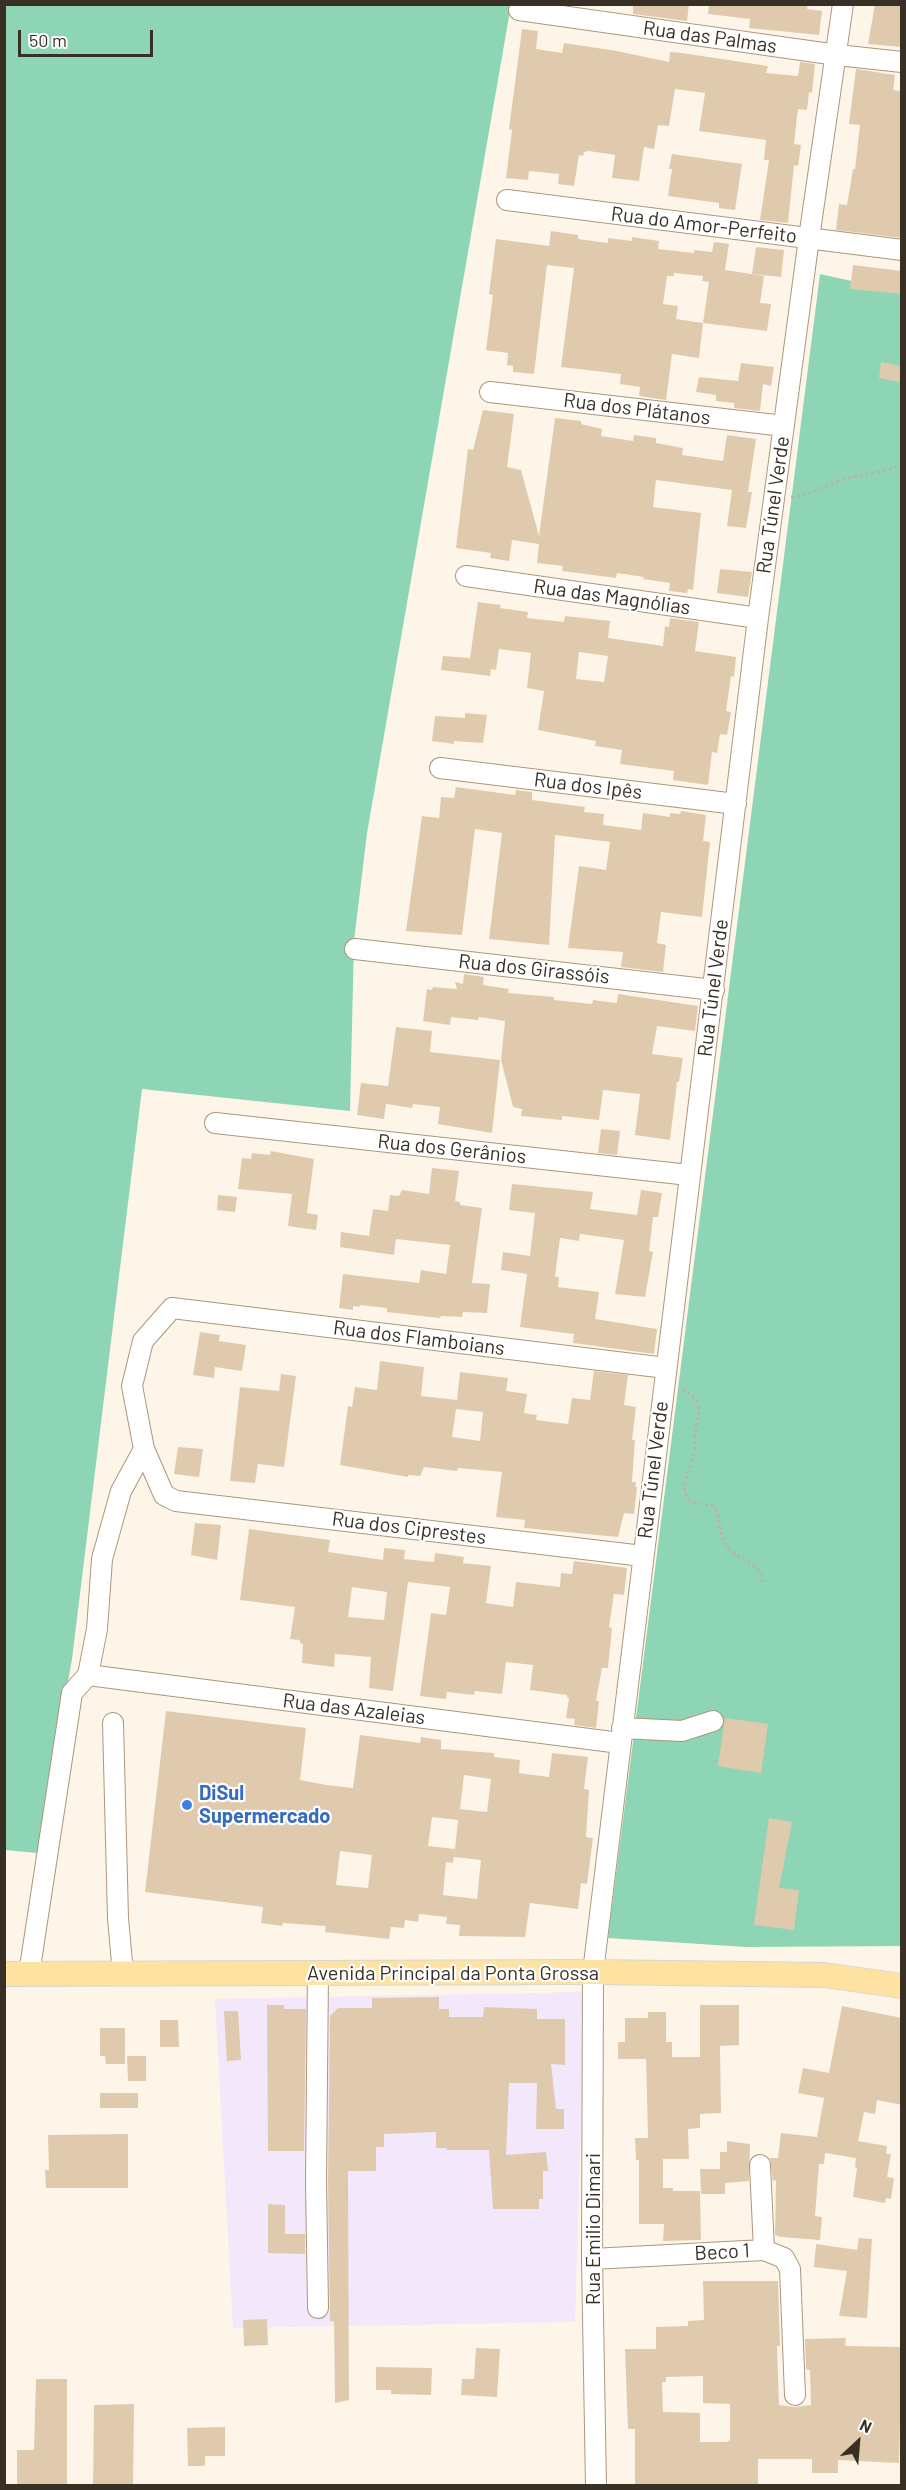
<!DOCTYPE html>
<html>
<head>
<meta charset="utf-8">
<style>
  body { margin:0 }
  #map { position:relative; width:906px; height:2490px; overflow:hidden; background:#fef5e9; font-family:Barlow,sans-serif }
  canvas { display:block }
  .frame { position:absolute; inset:0; border:6px solid #383025; pointer-events:none }
  .north { position:absolute; left:828px; top:2412px; width:60px; height:60px; -webkit-text-stroke:4px #fff; paint-order:stroke; rotate:26deg; font-size:16px; font-weight:700; line-height:24px; text-align:center; color:#383025 }
  .north::after { content:''; display:block; margin:auto; width:21px; height:27px; background:#383025; clip-path:polygon(50% 0,100% 100%,50% 72%,0 100%) }
  .scale { position:absolute; left:18px; top:30px; width:135px; height:27px; box-sizing:border-box; border:3px solid #383025; border-top:0; padding-left:8px; font-size:18px; line-height:21px; white-space:nowrap; color:#383025; -webkit-text-stroke:4px #fff; paint-order:stroke }
</style>
</head>
<body>
<div id="map">
<canvas width="906" height="2490"></canvas>
<div class="frame"></div>
<div class="north">N</div>
<div class="scale">50 m</div>
</div>
<script>
const ctx = document.querySelector('canvas').getContext('2d');
ctx.lineJoin = 'round';
function fill(path, color) { ctx.fillStyle = color; ctx.fill(path, 'evenodd'); }
function trace(path, color, width, dash) { ctx.strokeStyle = color; ctx.lineWidth = width; ctx.lineCap = dash ? 'butt' : 'round'; ctx.setLineDash(dash || []); ctx.stroke(path); }
function label(font, color, halo, rows, align = 'center') {
  ctx.font = font + ' Barlow,sans-serif'; ctx.lineWidth = 4.5; ctx.setLineDash([]); ctx.textBaseline = 'middle'; ctx.strokeStyle = halo; ctx.fillStyle = color; for (const [text, x, y, turn = 0] of rows) {
    ctx.save(); ctx.translate(x, y); ctx.rotate((+turn || 0) * Math.PI / 180); ctx.textAlign = isNaN(turn) ? turn : align; if (halo) ctx.strokeText(text, 0, 0); ctx.fillText(text, 0, 0); ctx.restore();
  }
}
fill(new Path2D(`
  M585 1992 575 2322 233 2328 215 1999Z`), '#f3e7fb');
fill(new Path2D(`
  M5 5H511L367 833 354 941 350 1111 142 1089 72 1659 37 1853 5 1850Z
  M820 274 901 292V1946L746 1947 608 1938Z`), '#8ed5b5');
fill(new Path2D(`
  M633 4H689L687 21 633 14Z
  M709 4H808L807 9 822 11 819 35 749 28 750 19 708 14Z
  M875 4H897L902 7V47L868 44Z
  M522 29 538 31 536 49 562 53 564 43 617 51 669 62 670 52 682 53 768 66 766 73 798 76 800 62 815 64 812 93 809 92 807 110 798 109 794 144 801 145 798 166 794 165 788 223 760 220 769 160H764L766 140 699 131 705 93 675 89 669 126 658 125 654 149 644 147 639 181 612 178 615 155 589 151 584 152 583 156 579 155 574 186 558 184 559 174 529 171 528 180 506 178 512 130 509 129Z
  M856 69 895 75 893 90 902 91V238L836 230 839 204 847 205 853 169H855L860 125 849 124Z
  M672 154 742 164 735 210 719 208V203L668 196 672 169H669Z
  M551 231 578 235V239L608 243V238L632 241V237L659 241 658 249 694 253V250L712 252 714 242 729 244 725 270 764 276 760 303 771 304 767 331 703 323 699 358 672 354 666 400 639 396 640 387 620 384 621 374 561 367 574 268 547 265 534 374 513 372V366L507 365 508 353 486 350 493 295 489 294 496 239 549 246ZM674 273 703 276 702 281 709 282 703 323 676 319 678 306 663 304 667 276H674Z
  M756 247 784 250 781 277 752 274Z
  M853 265 902 271V294L850 289Z
  M881 362 901 366 899 382 879 378Z
  M741 363 774 367 771 386 763 384 760 411 734 408V403L716 401V395L696 392 699 377 738 381Z
  M483 410 514 414 507 467 521 470 539 536 555 418 581 421V424L602 429 601 436 633 441 634 435 656 438V443L683 448 682 455 723 461 727 435 756 439 748 492H752L746 528 727 526 732 490 656 480 653 507 701 513 693 590 688 589 687 593 669 591 670 583 643 579 644 577 617 573 616 578 578 573 562 571 563 566 537 563 539 544 512 540 509 561 490 558 491 553 456 548 468 449 473 450Z
  M720 569 752 572 748 597 717 593Z
  M478 602 501 605 500 608 528 612 527 618 564 622 565 616 610 621 608 638 663 646 665 626 669 627 670 618 699 622 695 651 736 657 734 677 731 676 726 711 731 712 727 735 720 734 717 753 712 752 708 785 673 780 674 771 620 764 622 750 595 746 596 741 538 730 544 691 527 688 531 653 499 649 496 670 491 669 490 676 441 670 443 656 470 658ZM579 652 608 656 604 682 576 679Z
  M465 713 487 715 483 743 454 741V744L432 741 435 716 465 718Z
  M456 787 515 795 516 790 532 792V800L585 807 584 812 604 814 603 825 641 830 643 813 670 817V813L680 814 681 811 706 815 703 841 710 842 702 917 661 912 657 943 666 945 663 972 621 967 623 952 568 948 579 866 606 870 610 842 555 835 549 945 489 939 502 833 475 829 462 935 406 931 422 816 439 818 441 797 454 798Z
  M464 974 484 977 483 985 509 989 508 993 554 997V1000L592 1004 593 1000 617 1003 618 994 698 1006 695 1031 657 1026 652 1054 683 1058 679 1082H677L670 1140 635 1135 640 1094 603 1090 599 1120 562 1116V1120L521 1116 522 1109 513 1107 501 1060 505 1021 479 1017 478 1020 451 1017 450 1025 423 1021 427 989 432 990 433 987 457 989 455 982 463 984Z
  M396 1027 432 1031 430 1052 500 1060 492 1133 438 1124 440 1107 413 1104 412 1108 386 1104 384 1119 357 1115 361 1083 388 1086Z
  M601 1129 620 1131 617 1155 598 1153Z
  M271 1151 314 1159 307 1213 318 1215 316 1230 288 1226 292 1194 238 1189 242 1158 251 1159 252 1153 270 1155Z
  M432 1168 459 1171 455 1201 460 1202V1205L482 1208 472 1283 490 1284 487 1313 463 1312 462 1317 441 1316 440 1318 387 1312V1308L360 1305 359 1307 353 1306V1310L339 1308 343 1274 419 1283 421 1270 446 1274 450 1245 396 1239 394 1255 340 1247 341 1232 369 1236 373 1209 388 1211 390 1195 399 1196 402 1190 429 1194Z
  M512 1184 593 1192 590 1209 637 1215 641 1190 662 1193 658 1217H653L649 1251 653 1252 645 1297 615 1294 624 1240 580 1234 579 1241 560 1238 555 1277H559L558 1287 599 1292 595 1319 657 1329 654 1354 573 1343 574 1334 520 1327 527 1274 501 1270 503 1252 530 1256 535 1213 509 1210Z
  M218 1195 237 1197 235 1212 217 1210Z
  M200 1332 220 1335 219 1341 246 1345 242 1371 215 1367 214 1378 193 1375Z
  M380 1361 424 1367 421 1396 457 1400 460 1372 508 1378 506 1391 527 1394 524 1413 537 1415 536 1420 568 1424 572 1398 590 1400 594 1371 628 1375 624 1405 636 1407 632 1440H635L632 1482H636L635 1487H637L634 1514 624 1513 618 1537 524 1528 525 1520 496 1517 502 1472 458 1468 457 1471 424 1467 420 1476 408 1475V1477L340 1465 348 1406 352 1407 355 1387 377 1390ZM456 1409 483 1412 480 1441 452 1437Z
  M281 1374 296 1376 284 1467 258 1464 255 1483 230 1481 240 1387 279 1391Z
  M178 1447 203 1449 199 1477 174 1474Z
  M195 1523 221 1525 217 1560 191 1555Z
  M249 1529 330 1540 328 1552 383 1560 384 1548 405 1550 404 1559 434 1562 435 1553 464 1557 463 1563 491 1566 486 1603 513 1607 516 1582 560 1587 561 1573 572 1574 574 1561 627 1568 624 1595 614 1594 609 1627 612 1628 608 1668H602L596 1701H599L596 1728 574 1725 575 1719 566 1718 569 1698 567 1697V1695L530 1690 533 1665 506 1662 502 1694 475 1691 474 1695 447 1692 446 1699 420 1696 431 1613 446 1615 450 1587 408 1582 393 1691 369 1688 371 1657 335 1654 334 1667 302 1663 303 1644 300 1643V1640L290 1639 295 1607 240 1600ZM352 1587 387 1592 384 1620 348 1617Z
  M166 1711 306 1728 300 1780 326 1785 353 1788 360 1735 420 1743 421 1737 441 1740V1749L494 1753V1757L520 1760 519 1773 549 1777 552 1753 588 1757 584 1789 589 1790 586 1837 593 1838 587 1884 581 1883 578 1909 530 1903 525 1937 459 1936 460 1925 446 1924 447 1917 419 1914 418 1922 405 1920 404 1928 391 1927 389 1939 325 1932 326 1926 283 1923 282 1926 261 1923 263 1907 145 1892ZM464 1775 491 1779 487 1812 460 1809ZM459 1811 455 1849 428 1846 432 1817 458 1820ZM455 1849 454 1857 481 1860 477 1899 443 1895 446 1862 453 1863ZM340 1851 372 1855 368 1888 336 1885Z
  M725 1718 768 1724 761 1773 718 1766Z
  M769 1818 792 1822 779 1888 799 1890 794 1930 754 1925Z
  M439 1997V2009H449V2017H483L484 2007 537 2009V2019H565V2065L551 2064 556 2109H564V2129H536L537 2083H509L506 2155 546 2152 548 2171H543V2199H539V2209H493L489 2150H447V2148H436V2132L384 2134V2147H376V2171H348L349 2400 335 2403 334 2321H330L328 2181 330 2016 338 2008H372V1998Z
  M267 2005H284V2009H306L304 2151H268Z
  M700 2005H739V2045L720 2046 721 2113 700 2114V2128L688 2129 689 2159H663V2188H673V2191H700L701 2240 663 2241 664 2224H639V2160H636L635 2138H648L646 2059H618V2042H625V2018H648V2012H666V2042H672V2057H700Z
  M842 2006 902 2018V2105L877 2100 875 2114 864 2112 858 2141 887 2146 886 2154H891L887 2177 894 2178 891 2199 886 2198 885 2203 853 2197 857 2168 855 2167 856 2158 825 2153 824 2164H819L815 2216 822 2217 820 2240 781 2237 775 2235 776 2180 773 2181 770 2158H778L781 2133 817 2137 824 2098 798 2093 803 2068 829 2073Z
  M224 2011H238L241 2060 227 2061Z
  M160 2020H178L179 2047H160Z
  M100 2028H125V2064H106L105 2056H100Z
  M127 2056H146V2081H128Z
  M100 2093H138V2108H100Z
  M128 2134V2188H46L45 2170H49L48 2135Z
  M727 2141 750 2144 749 2181 725 2183V2194H701L700 2169H720V2152H727Z
  M268 2204 285 2205V2234H305V2254L268 2253Z
  M859 2238 872 2239 867 2318 839 2316 847 2271 814 2267 816 2244 857 2250Z
  M703 2281H778L780 2346H777L779 2405 795 2407 811 2405 810 2370H807L806 2367 805 2339 846 2338 845 2346 902 2347 899 2463 838 2460V2473H812V2459H758V2485H635V2429H628L625 2349H656V2327L688 2326V2321L704 2320ZM703 2376V2403L730 2404V2440L727 2442H700V2413L663 2412 662 2382H666V2377Z
  M267 2319 268 2345 244 2346 243 2320Z
  M476 2348 500 2349 497 2397 461 2395 462 2379H474Z
  M376 2367 432 2368 431 2395 391 2394V2390H376Z
  M36 2379H67V2486H17V2450H34Z
  M134 2404 133 2485 93 2486 94 2405Z
  M225 2427V2456H205V2465L203 2466H188L187 2428Z`), '#e0caae');
const minor = new Path2D(`
  M519 10 837 55 902 62
  M507 200 902 250
  M490 392 784 426
  M466 576 758 618
  M440 768 736 804
  M355 949 714 990
  M215 1123 689 1175
  M643 1556 176 1501 164 1495 144 1449 132 1386 143 1341 172 1308 666 1368
  M88 1675 620 1743
  M113 1723 118 1918 123 1974
  M622 1728 682 1731 713 1721
  M318 1973 316 2181 318 2308
  M29 1974 72 1693 88 1675 97 1629 102 1559 121 1491 144 1449
  M760 2165 764 2250
  M592 2259 764 2250 784 2258 790 2269 795 2395
  M596 2486 592 2259 593 1972 758 618 809 238 843 4`);
const major = new Path2D(`
  M4 1974 593 1972 824 1975 902 1986`);
trace(minor, '#ac977c', 22);
trace(major, '#d7d6d3', 26);
trace(new Path2D(`
  M791 497C811 495 827 484 846 479 865 473 884 473 902 464
  M682 1389C703 1401 700 1407 696 1428 694 1436 696 1444 694 1452 689 1478 667 1504 713 1505 722 1519 717 1535 728 1548 740 1562 763 1562 762 1582`), '#bbb3a7', 3, [3, 3]);
trace(minor, '#fff', 20);
trace(major, '#fde2a1', 24);
for (const [x, y, r, color] of [
  [187,1805,6,"#3f7fe0"]
]) { const dot = new Path2D(); dot.arc(x, y, r, 0, 2 * Math.PI); ctx.fillStyle = color; ctx.fill(dot); trace(dot, '#fff', 2); }
label('20px', '#383025', '#fff', [
  ["Rua das Palmas",710,37,8],
  ["Rua do Amor-Perfeito",704,225,7],
  ["Rua dos Plátanos",637,409,7],
  ["Rua Túnel Verde",773,505,-82],
  ["Rua das Magnólias",612,597,8],
  ["Rua dos Ipês",588,786,7],
  ["Rua dos Girassóis",534,969,6],
  ["Rua Túnel Verde",713,988,-83],
  ["Rua dos Gerânios",452,1149,6],
  ["Rua dos Flamboians",419,1338,7],
  ["Rua Túnel Verde",653,1470,-83],
  ["Rua dos Ciprestes",409,1528,7],
  ["Rua das Azaleias",354,1709,7],
  ["Avenida Principal da Ponta Grossa",453,1973],
  ["Rua Emilio Dimari",593,2229,-90],
  ["Beco 1",722,2252,-3]
]);
label('bold 20px', '#366cbe', '#fff', [
  ["DiSul",199,1793],
  ["Supermercado",199,1816]
], 'left');
</script>
</body>
</html>
